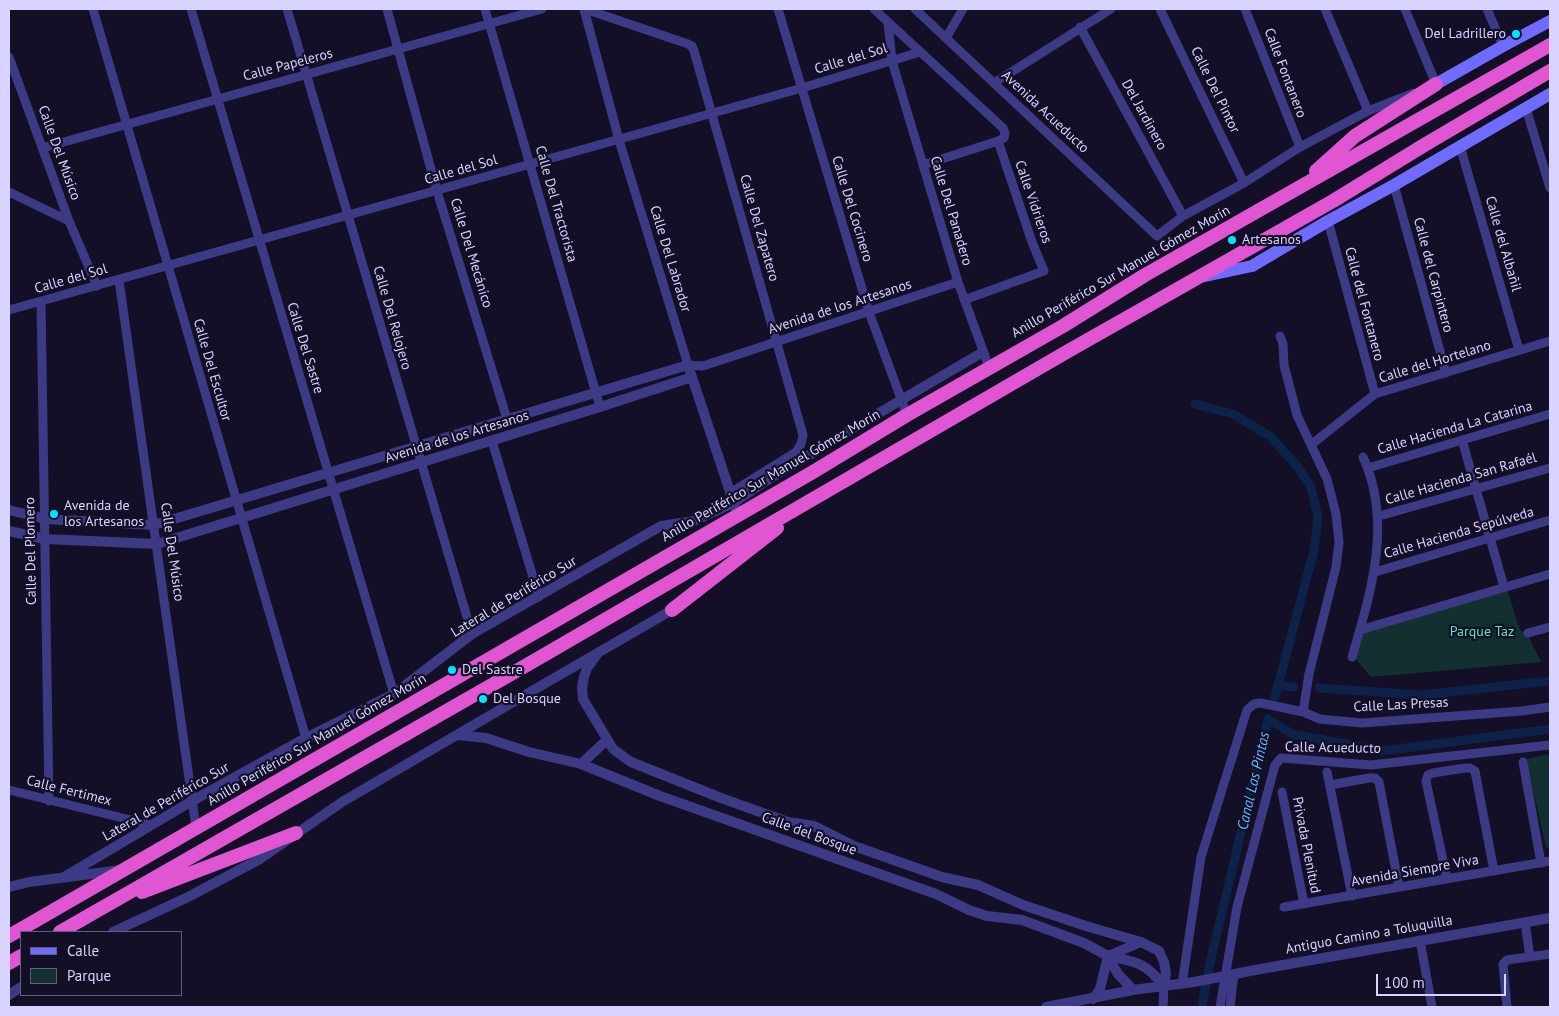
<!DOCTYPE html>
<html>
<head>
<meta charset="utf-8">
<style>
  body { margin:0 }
  #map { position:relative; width:1559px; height:1016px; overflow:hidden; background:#130f26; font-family:"PT Sans",sans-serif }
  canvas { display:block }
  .frame { position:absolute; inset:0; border:10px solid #d9d4ff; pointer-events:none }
  .legend { position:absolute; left:20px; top:931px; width:162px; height:65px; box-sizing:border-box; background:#130f26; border:1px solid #625e7d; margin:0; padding:6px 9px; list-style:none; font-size:15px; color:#d9d4ff }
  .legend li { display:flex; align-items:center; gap:10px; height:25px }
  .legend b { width:25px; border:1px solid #625e7d }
  .scale { position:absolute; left:1376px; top:974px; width:130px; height:22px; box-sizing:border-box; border:2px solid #d9d4ff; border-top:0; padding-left:6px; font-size:15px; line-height:18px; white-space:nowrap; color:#d9d4ff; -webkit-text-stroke:4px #130f26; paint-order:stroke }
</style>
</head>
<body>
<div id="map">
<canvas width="1559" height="1016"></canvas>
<div class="frame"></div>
<ul class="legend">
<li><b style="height:6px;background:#6f6bff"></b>Calle</li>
<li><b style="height:14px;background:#12302f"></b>Parque</li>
</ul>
<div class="scale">100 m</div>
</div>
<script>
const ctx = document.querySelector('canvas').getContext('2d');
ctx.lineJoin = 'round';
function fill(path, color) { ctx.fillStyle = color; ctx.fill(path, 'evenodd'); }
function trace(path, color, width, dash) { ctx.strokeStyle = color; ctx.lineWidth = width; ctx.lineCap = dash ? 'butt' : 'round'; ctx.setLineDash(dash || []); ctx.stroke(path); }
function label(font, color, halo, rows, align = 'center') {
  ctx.font = font + ' "PT Sans",sans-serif'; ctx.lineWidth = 4.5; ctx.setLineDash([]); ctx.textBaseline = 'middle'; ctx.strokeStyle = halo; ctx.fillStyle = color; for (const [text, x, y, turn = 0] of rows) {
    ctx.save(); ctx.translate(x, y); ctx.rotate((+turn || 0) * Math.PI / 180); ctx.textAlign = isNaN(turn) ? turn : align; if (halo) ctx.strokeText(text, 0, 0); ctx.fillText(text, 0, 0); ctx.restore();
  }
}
fill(new Path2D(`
  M1507 589 1520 630 1528 635 1541 662 1371 677 1355 658 1363 631Z
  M1550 754V847L1546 848 1526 759Z`), '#12302f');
trace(new Path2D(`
  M1195 404 1233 414 1271 437 1297 466 1311 487 1318 517 1314 550 1275 697
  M1278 685 1294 687
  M1319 688 1422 695 1550 681
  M1202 1007 1209 967 1268 719 1292 734 1382 751 1550 729`), '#0c2248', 9);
trace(new Path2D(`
  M93 9 306 738
  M191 9 394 694
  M287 9 472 634
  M387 9 437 191 507 419
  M485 9 600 407
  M584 9 619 140 688 365 703 366 958 282
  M585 9 688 44 692 46 694 51 803 435 801 444 796 452 730 493
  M778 9 869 312 907 415
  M874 9 1003 128 1005 133 1004 138 998 141 923 165
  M915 9 1157 236 1183 216 1244 183 1300 147 1368 111 1414 93
  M1160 9 1244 183
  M1245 9 1300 147
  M1325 9 1368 111
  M1405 9 1436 84 1433 85
  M1487 9 1503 46
  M888 22 892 61 958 282 989 367
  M1080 27 1183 216
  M946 38 963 9
  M9 57 69 221 97 286
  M994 83 1111 9
  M1526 108 1550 188
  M1460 146 1519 350
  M42 148 542 9
  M1394 185 1446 373
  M9 192 69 221
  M1328 221 1375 394
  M119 280 196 828
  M964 300 1044 271 1032 242 998 141
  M41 301 49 801
  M9 310 802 88 920 52
  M1280 336 1283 344 1284 365 1297 415 1327 479 1336 514 1339 542 1336 567 1309 674 1303 712
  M1462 440 1504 587
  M492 441 539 597
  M1312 444 1375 394 1550 341
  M1368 468 1550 414
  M1379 516 1550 468
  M1375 572 1550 520
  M1360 630 1550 574
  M1528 633 1550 627
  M1352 657C1371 592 1393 522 1363 457
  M1523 762 1541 863
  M1327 772 1352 896
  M1330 785 1369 778H1375L1379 782 1399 887
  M9 790 151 825
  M1282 792 1304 904
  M1447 879 1426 781 1428 775 1433 773 1465 768H1470L1475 771 1494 871
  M1284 907 1550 861
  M1525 922 1530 957
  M1420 940 1432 1007
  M1182 984 1201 857 1247 710 1254 704 1261 703 1303 712 1320 719 1362 723 1522 711 1550 707
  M1163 1007 1164 986
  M1220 1007 1237 907 1275 765 1281 758 1371 765 1550 745
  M1230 1007 1234 974
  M1507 1007 1503 964 1507 960 1550 954`), '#3d3a85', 9);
trace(new Path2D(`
  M9 510 45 519 154 525 688 365 735 507
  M9 531 45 539 157 544 600 407 692 377
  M598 653 587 668 584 677 582 688 583 699 613 749 631 762 721 798 788 822 814 826 854 846 942 877 978 885 1023 905 1089 927 1141 942 1159 951 1164 962 1166 973 1164 986
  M457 735 486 738 529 752 581 764 660 796 936 894 969 910 987 916 1022 920 1084 943 1108 956 1118 974 1133 990
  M581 764 607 740
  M64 877 192 801 306 738 394 694 472 634 661 526 694 521 733 503 761 484 901 400 983 352
  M9 887 29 882 121 870
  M113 932 188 897 260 859 342 802 544 684 672 610
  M1108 956C1136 962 1145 962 1164 986
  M1108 956 1141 942
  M9 995 21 987
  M1093 999 1100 989 1108 956
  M1046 1007 1133 990 1194 982 1255 970 1550 918`), '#3d3a85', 10);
trace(new Path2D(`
  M1436 84 1503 46 1550 21
  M1205 276 1252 266 1328 221 1394 185 1550 94`), '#6f6bff', 12);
trace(new Path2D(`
  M1316 171 1355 136 1436 84
  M672 610 777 528
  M142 892 296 833
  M60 932 532 662 1070 350 1333 201 1426 144 1550 71
  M9 936 813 472 907 415 1063 326 1145 275 1550 45
  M9 963 21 956`), '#e055d1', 14);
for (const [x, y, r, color] of [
  [1516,34,5,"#00e5ff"],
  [1232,240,5,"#00e5ff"],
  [54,514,5,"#00e5ff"],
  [452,670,5,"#00e5ff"],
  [483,699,5,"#00e5ff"]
]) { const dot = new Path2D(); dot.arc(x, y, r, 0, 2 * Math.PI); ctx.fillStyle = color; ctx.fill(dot); trace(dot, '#130f26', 2); }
label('14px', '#d9d4ff', '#130f26', [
  ["Del Ladrillero",1506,34,"right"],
  ["Artesanos",1242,240],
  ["Avenida de",64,506],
  ["los Artesanos",64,522],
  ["Del Sastre",462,670],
  ["Del Bosque",493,699]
], 'left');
label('14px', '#d9d4ff', '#130f26', [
  ["Calle del Sol",851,59,-17],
  ["Calle Papeleros",288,65,-15],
  ["Calle Fontanero",1285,73,69],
  ["Calle Del Pintor",1215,90,64],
  ["Avenida Acueducto",1045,112,43],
  ["Del Jardinero",1144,115,61],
  ["Calle Del Músico",59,153,70],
  ["Calle del Sol",461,170,-16],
  ["Calle Vidrieros",1033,202,71],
  ["Calle Del Tractorista",556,204,74],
  ["Calle Del Cocinero",852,209,73],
  ["Calle Del Panadero",951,211,73],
  ["Calle Del Zapatero",759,228,74],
  ["Calle del Albañil",1503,244,74],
  ["Calle Del Mecánico",471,253,73],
  ["Calle Del Labrador",670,259,73],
  ["Anillo Periférico Sur Manuel Gómez Morín",1121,272,-30],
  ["Calle del Carpintero",1433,275,75],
  ["Calle del Sol",71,279,-16],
  ["Calle del Fontanero",1364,304,75],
  ["Avenida de los Artesanos",840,307,-18],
  ["Calle Del Relojero",392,318,74],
  ["Calle Del Sastre",305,348,73],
  ["Calle del Hortelano",1435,362,-17],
  ["Calle Del Escultor",212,370,74],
  ["Calle Hacienda La Catarina",1455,428,-16],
  ["Avenida de los Artesanos",457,437,-17],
  ["Anillo Periférico Sur Manuel Gómez Morín",771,476,-30],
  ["Calle Hacienda San Rafaél",1461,479,-16],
  ["Calle Hacienda Sepúlveda",1459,533,-16],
  ["Calle Del Plomero",31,551,-91],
  ["Calle Del Músico",172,552,82],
  ["Lateral de Periférico Sur",514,597,-31],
  ["Calle Las Presas",1401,705,-3],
  ["Anillo Periférico Sur Manuel Gómez Morín",317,740,-30],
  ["Calle Acueducto",1333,748,1],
  ["Calle Fertimex",69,791,14],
  ["Lateral de Periférico Sur",166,802,-30],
  ["Calle del Bosque",809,834,20],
  ["Privada Plenitud",1306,845,79],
  ["Avenida Siempre Viva",1415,871,-10],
  ["Antiguo Camino a Toluquilla",1369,935,-10]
]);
label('14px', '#5fe0c0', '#130f26', [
  ["Parque Taz",1482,632]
]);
label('italic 15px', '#62b6ff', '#130f26', [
  ["Canal Las Pintas",1254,781,-77]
]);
</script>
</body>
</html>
